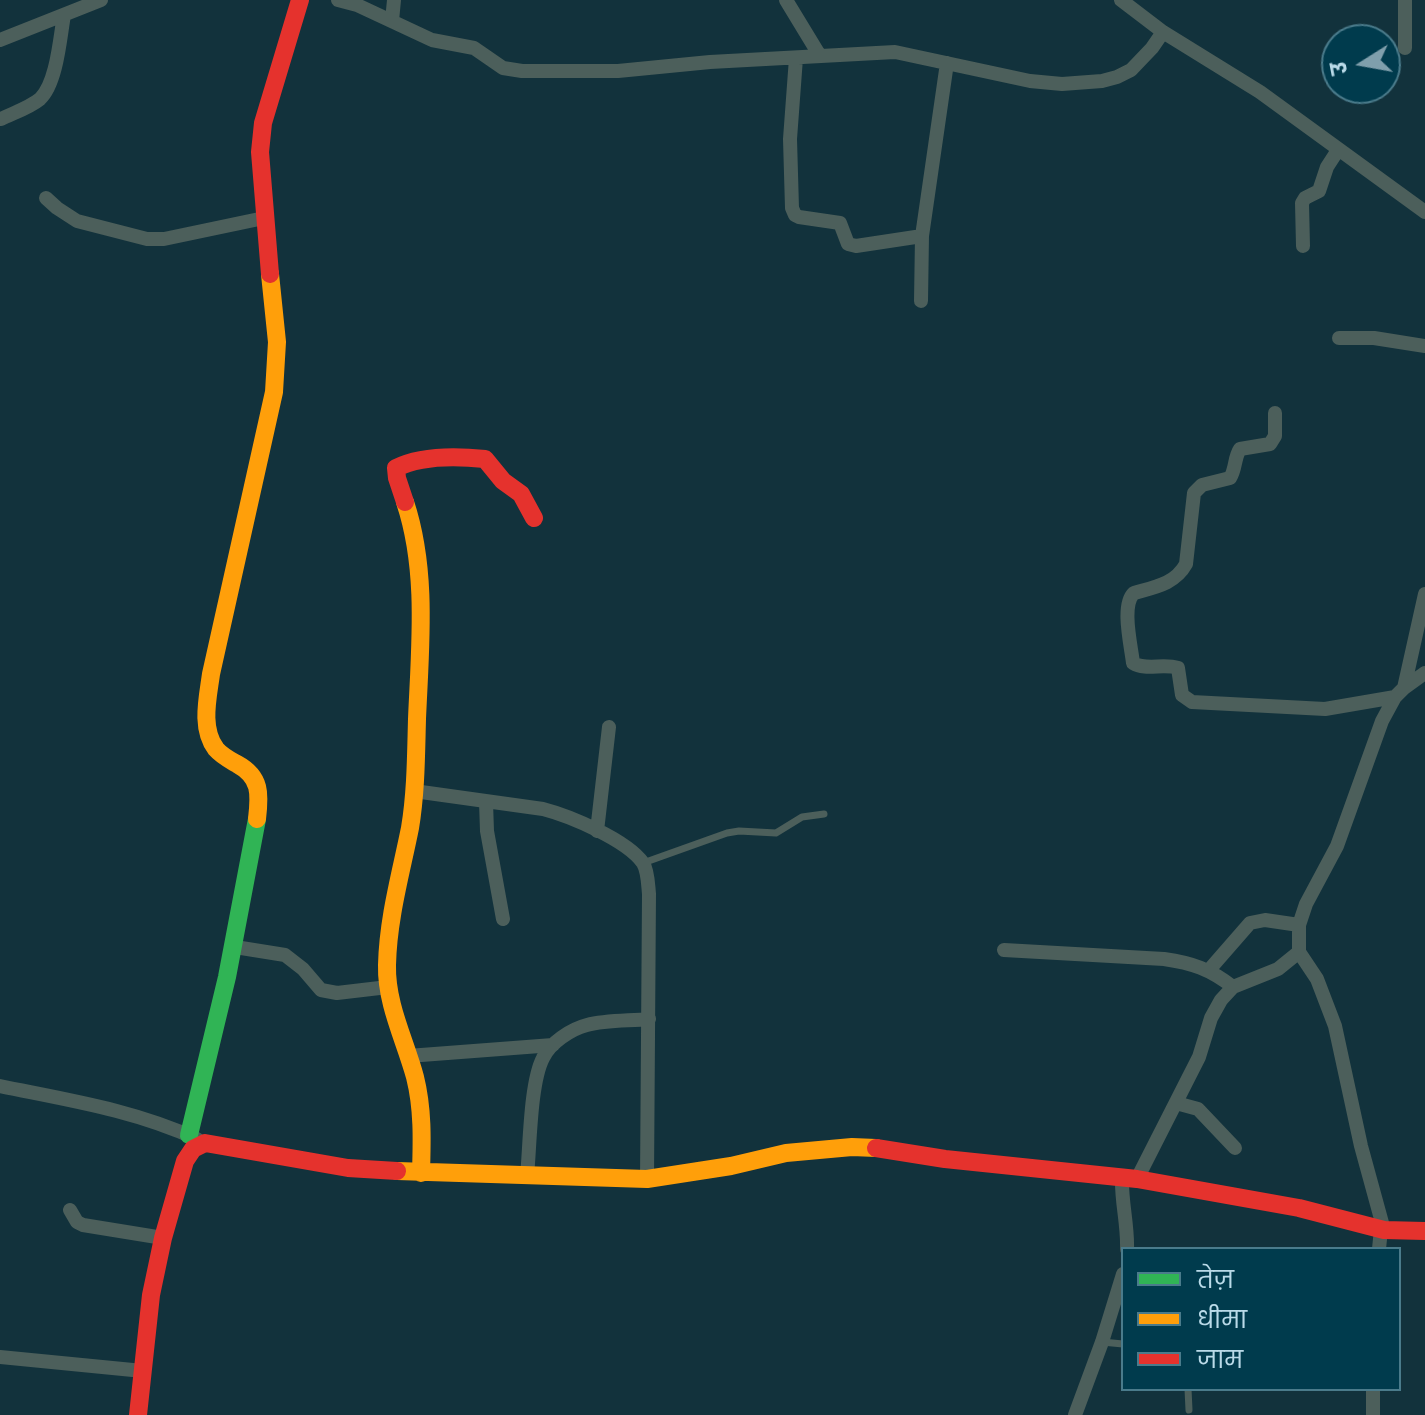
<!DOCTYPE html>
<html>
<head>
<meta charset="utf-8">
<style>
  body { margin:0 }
  #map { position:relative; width:1425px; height:1415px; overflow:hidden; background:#12323c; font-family:Poppins,"Noto Sans Devanagari",sans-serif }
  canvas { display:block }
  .legend { position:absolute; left:1121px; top:1247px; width:280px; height:144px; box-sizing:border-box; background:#003b4d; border:2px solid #4a7b8b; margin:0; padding:10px 14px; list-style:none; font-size:24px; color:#b9dae8 }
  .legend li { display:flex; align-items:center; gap:16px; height:40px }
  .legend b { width:40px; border:2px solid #4a7b8b }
  .north { position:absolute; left:1321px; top:24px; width:80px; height:80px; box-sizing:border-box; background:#003b4d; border:2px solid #4a7b8b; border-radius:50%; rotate:259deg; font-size:22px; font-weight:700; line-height:32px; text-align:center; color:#b9dae8 }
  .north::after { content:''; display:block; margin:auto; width:28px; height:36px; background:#7f9fac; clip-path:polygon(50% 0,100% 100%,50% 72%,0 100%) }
</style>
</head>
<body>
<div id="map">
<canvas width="1425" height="1415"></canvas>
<ul class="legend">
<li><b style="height:10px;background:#30b455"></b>तेज़</li>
<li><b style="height:10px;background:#ff9f0a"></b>धीमा</li>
<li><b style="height:10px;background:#e5322d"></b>जाम</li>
</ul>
<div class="north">उ</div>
</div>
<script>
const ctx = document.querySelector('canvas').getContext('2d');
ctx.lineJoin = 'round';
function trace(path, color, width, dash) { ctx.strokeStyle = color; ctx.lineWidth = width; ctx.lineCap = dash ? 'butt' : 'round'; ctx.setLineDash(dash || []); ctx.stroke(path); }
trace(new Path2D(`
  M643 863 727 833 739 831 776 833 802 817 824 814
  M1102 1342 1123 1344
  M1188 1389 1189 1410`), '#4c5f5b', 7);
trace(new Path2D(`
  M338 0 357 5 432 40 474 48 503 68 522 71H618L710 62 895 52 1030 81 1062 84 1102 81 1117 77 1131 70 1152 48 1163 32
  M786 0 820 56
  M1121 0 1163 32 1260 92 1425 212
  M1405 0V48
  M392 21 394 0
  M0 40 101 0
  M796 58 790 139 792 208 795 215 799 217 840 223 848 244 856 246 922 236
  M1 119C13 113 29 108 40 99 57 83 60 37 64 15
  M46 198 57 208 77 221 147 239H164L264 218
  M1303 246 1302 203 1305 198 1319 191 1327 167 1338 150
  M921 301 922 236 947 63
  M1339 338H1374L1425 346
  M1275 413V436L1270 444 1240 449C1234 458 1236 469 1230 478L1202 485 1194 493 1186 564C1175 584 1155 587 1134 593 1121 605 1131 645 1133 663 1146 671 1163 663 1178 668L1182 695 1192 702 1325 709 1395 697
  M1404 688 1425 594
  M414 791 543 809C570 816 627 840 643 863 648 871 648 884 649 894L647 1179
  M486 802 487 831 503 919
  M597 831 609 727
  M235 947 285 955 303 969 321 990 337 993 388 987
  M1004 950 1164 959C1192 963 1210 969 1233 987
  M1209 970 1250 923 1265 920 1299 925
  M408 1056 553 1045
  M0 1086C68 1100 134 1110 197 1139
  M1176 1103 1198 1109 1235 1148
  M527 1176C530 1147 530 1083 543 1058 550 1043 571 1029 587 1025 606 1020 629 1021 649 1019
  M1122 1177C1121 1201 1128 1225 1127 1249
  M1137 1179 1199 1057 1211 1018 1221 1000 1233 987 1278 969 1299 952
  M70 1210 77 1222 83 1225 163 1238
  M1384 1230 1361 1146 1335 1026 1317 979 1299 952V925L1306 904 1337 846 1382 721 1395 697 1404 688 1425 673
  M1379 1249 1381 1229
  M0 1357 143 1371
  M1075 1415 1102 1342 1123 1274
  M1373 1415V1389`), '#4c5f5b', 14);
trace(new Path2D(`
  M189 1135 227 977 257 819`), '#30b455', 18);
trace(new Path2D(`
  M405 502C428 571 420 647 417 719 416 755 416 792 410 828 401 873 388 918 387 965 386 1004 405 1040 415 1077 423 1109 422 1140 421 1173
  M257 819C260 794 261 777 237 764 230 760 222 756 216 749 200 728 208 697 211 674L274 392 277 342 270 274
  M397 1171 647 1179 731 1166 786 1153 852 1147 876 1148`), '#ff9f0a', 18);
trace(new Path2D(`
  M270 274 260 152 263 123 300 0
  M405 502 397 478 396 468C422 455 457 456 485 459L503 481 521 494 534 518
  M876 1148 945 1159 1137 1179 1299 1208 1384 1230 1425 1231
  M138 1415 151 1295 163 1238 185 1161 193 1149 205 1143 348 1168 397 1171`), '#e5322d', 18);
</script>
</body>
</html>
